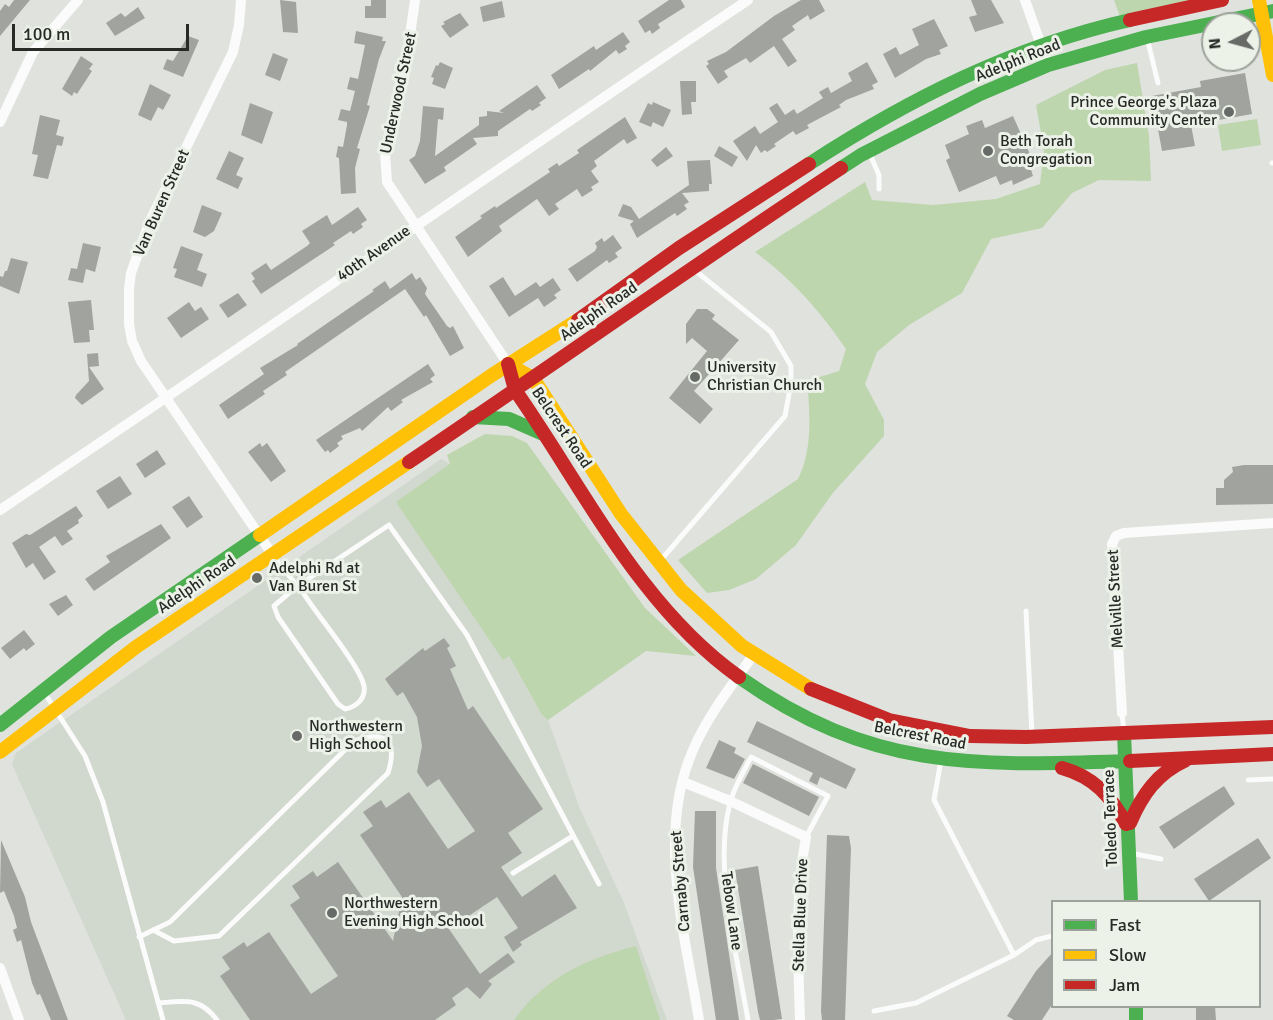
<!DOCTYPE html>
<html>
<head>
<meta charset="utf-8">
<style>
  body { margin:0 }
  #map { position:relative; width:1273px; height:1020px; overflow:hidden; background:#dfe2dd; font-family:Signika,sans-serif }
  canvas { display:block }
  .legend { position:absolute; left:1051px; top:900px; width:210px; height:108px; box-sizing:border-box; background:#ecf2e8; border:2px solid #9da29a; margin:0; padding:8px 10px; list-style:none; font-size:18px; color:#272a26 }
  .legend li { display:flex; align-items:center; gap:12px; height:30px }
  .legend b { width:30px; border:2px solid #9da29a }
  .north { position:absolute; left:1201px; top:12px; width:60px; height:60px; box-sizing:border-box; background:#ecf2e8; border:2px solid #9da29a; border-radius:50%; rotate:264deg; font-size:16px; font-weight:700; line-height:24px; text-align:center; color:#272a26 }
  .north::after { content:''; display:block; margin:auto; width:21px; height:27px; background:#676a66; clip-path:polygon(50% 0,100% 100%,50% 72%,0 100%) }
  .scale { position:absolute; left:12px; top:24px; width:177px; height:27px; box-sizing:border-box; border:3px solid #272a26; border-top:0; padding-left:8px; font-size:18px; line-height:21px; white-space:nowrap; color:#272a26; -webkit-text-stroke:4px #ecf2e8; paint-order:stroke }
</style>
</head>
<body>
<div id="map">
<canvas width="1273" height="1020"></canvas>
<ul class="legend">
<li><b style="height:8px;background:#4caf50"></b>Fast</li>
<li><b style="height:8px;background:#ffc107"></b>Slow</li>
<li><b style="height:8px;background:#c62828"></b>Jam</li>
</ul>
<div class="north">N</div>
<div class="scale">100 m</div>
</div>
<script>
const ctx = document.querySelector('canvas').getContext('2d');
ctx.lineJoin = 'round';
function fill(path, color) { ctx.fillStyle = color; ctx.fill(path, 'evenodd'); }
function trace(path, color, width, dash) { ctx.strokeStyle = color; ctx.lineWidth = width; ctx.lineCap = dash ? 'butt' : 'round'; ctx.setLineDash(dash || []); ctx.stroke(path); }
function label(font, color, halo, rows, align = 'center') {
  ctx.font = font + ' Signika,sans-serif'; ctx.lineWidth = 6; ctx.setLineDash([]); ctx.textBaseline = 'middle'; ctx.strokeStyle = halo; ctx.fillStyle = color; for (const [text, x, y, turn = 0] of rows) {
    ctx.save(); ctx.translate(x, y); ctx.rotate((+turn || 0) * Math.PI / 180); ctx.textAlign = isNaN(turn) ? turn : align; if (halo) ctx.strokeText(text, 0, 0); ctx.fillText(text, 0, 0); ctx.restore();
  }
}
fill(new Path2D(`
  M441 459 450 464 509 656 542 715 548 720 580 809 624 903 667 1020H126L12 764 16 753Z`), '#d1d8cd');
fill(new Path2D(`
  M1114 0H1222L1122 22Z
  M1137 63 1149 136 1151 181 1099 180 1072 193 1042 228 991 239 962 293 909 325 877 352 865 384 884 420V436L832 494 796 545 756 579 729 590 707 593 678 560 798 479C813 450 810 412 807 381L839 371 846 349C820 311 793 280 755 252L865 182 872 200 933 205 996 199 1040 184 1044 150 1036 105 1105 70Z
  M1257 119 1261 145 1222 151 1218 125Z
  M485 434 512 436 527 443 645 608 696 656 646 651 548 720 542 715 509 656 503 660 396 502 450 464 447 455Z
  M636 946 660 1020H514C544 978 588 958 636 946Z`), '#bdd6ae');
fill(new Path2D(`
  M14 0H30L0 36V11L5 4 9 7Z
  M280 0 296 2 298 33 283 32Z
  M371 0H386V18H365V6H371Z
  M669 0H681L685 7 658 24 660 28 652 34 650 30 645 33 638 21Z
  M801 0H819L825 11 810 20 808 15 792 26 795 30 782 39 797 61 788 67 774 46 750 63 746 58 724 71 728 77 718 84 706 66 709 64 707 61 726 52 774 16Z
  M971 0H991L1004 23 975 32 969 17 977 15Z
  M502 1 505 17 483 22 480 7Z
  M138 7 145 18 115 36 106 23 121 13 125 17Z
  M460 13 469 25 450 38 441 26 445 24 443 22Z
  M934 19 948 46 939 50 941 54 926 59 895 78 883 54 896 47 900 55 919 45 912 29Z
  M356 31 383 37 382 41H386L379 59 367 105 370 106 357 148 360 149 355 168 356 193 341 194 339 158 336 157 338 146 343 147 347 125V122L338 120 341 109 350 111 355 91 347 89 350 77 358 79 365 45 354 43Z
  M623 32 630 42 625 46 627 49 619 54 616 50 590 71 589 69 559 89 551 75 594 46 596 50Z
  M188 36 199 40 183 77 163 69 167 59 173 61Z
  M273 53 288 59 280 81 265 75Z
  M81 56 93 64 89 69 92 71 77 94 74 92 72 96 62 89Z
  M440 62 453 68 445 89 432 84 434 78 431 77 436 65 438 66Z
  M867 62 878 82 872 85 874 89 846 100 839 105 841 107 807 125 809 128 796 135 793 131 774 144 776 146 767 152 765 150 761 153 756 145 747 161 733 141 755 126 760 134 778 122 769 108 777 103 785 115 794 109 797 114 823 98 819 92 828 87 831 93 852 81 848 73Z
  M1245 73 1252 114 1191 125 1195 146 1162 151 1152 96 1201 87 1200 81Z
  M680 81H696V102H691L692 114 682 115Z
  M150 84 171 95 163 110 158 107 151 121 138 115Z
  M537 85 546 98 539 103 541 105 532 111 530 109 498 131V136L473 138 477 144 444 167 446 171 425 184 409 160 415 156 420 141 423 106 444 108 443 120 438 119 435 156 479 125V117L487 116V111L504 113 499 111Z
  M653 102 671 110 663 127 653 122 651 127 639 122 648 103 652 105Z
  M250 103 273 112 262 144 241 135Z
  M40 115 60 120 56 135 64 137 62 146 57 145 48 179 33 176 38 155 32 154Z
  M1013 116 1033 161 1029 163 1033 176 1013 185 1012 180 1000 185 996 176 959 192 946 160 950 158 945 145 969 134 966 126 982 120 985 128Z
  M625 117 637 138 627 144 624 139 594 161 597 166 591 171 599 182 591 187 593 190 582 197 577 189 555 204 559 209 549 216 537 199 499 226 502 231 468 257 455 237 482 218 480 216 495 206 496 208 550 172 548 169 557 163 559 166 579 153 577 150Z
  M719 146 738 157 732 167 714 156Z
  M666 147 673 156 657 167 651 160Z
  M229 151 244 158 236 175 243 178 238 189 216 179Z
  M710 160 712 184H709V191L682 193 689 202 684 205 687 209 677 216 675 213 637 238 630 224 634 221 618 216 623 204 631 207 639 219 689 185 687 161Z
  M202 205 222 213 214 231 205 237 193 232Z
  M358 207 367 220 361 224 363 227 353 234 351 231 333 243 335 245 261 294 252 281 255 279 251 273 266 263 271 270 307 246 310 243 302 231 327 215 332 225Z
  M613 235 622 248 615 253 618 257 609 263 607 260 577 282 568 269 595 251 597 247 595 243 602 238 604 242Z
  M83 243 101 247 95 272 86 269 83 283 68 280 71 268 77 269Z
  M181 246 203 254 197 270 207 274 202 287 174 277 177 269 173 268Z
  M11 258 28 262 19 294 0 286V276L3 277 5 271H7Z
  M412 273 416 280 420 277 427 288 425 294 447 326 450 328 453 326 464 348 450 356 426 315 424 317 405 289 285 372 287 375 263 391 265 394 228 419 219 405 264 374 260 368 298 345 297 344 374 291 372 290 385 281 390 289Z
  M503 277 515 296 536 282 540 287 553 278 561 290 554 295 557 298 544 307 538 298 509 317 489 286Z
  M238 293 247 305 228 318 219 305Z
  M91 300 94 330H89L90 342 74 343 68 302Z
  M189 302 195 311 201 307 209 319 181 338 167 318Z
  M697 309H707L715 315 712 319 739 340 694 391 713 409 700 424 669 398 707 351 692 338 686 344V324Z
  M98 353 99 366 89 367 104 389 82 405 75 398 76 395 89 381 87 354Z
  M428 364 435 375 430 379 433 382 401 400 403 402 391 411 388 407 362 431 360 428 341 436 343 439 337 443 339 446 330 453 328 450 325 452 316 440Z
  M260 443 262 447 267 443 286 471 271 482 248 452Z
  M157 450 166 464 145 478 136 464Z
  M1244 465H1273V504L1216 505V488H1224V480L1233 472 1232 467Z
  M120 476 132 494 108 509 96 491Z
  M189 496 203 517 187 528 172 507Z
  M76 506 83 516 78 520 79 523 67 531 73 539 62 546 55 536 39 547 56 572 44 580 33 563 26 568 12 543 26 534 30 535Z
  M161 524 171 538 94 591 85 579 110 562 106 556Z
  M66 595 73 605 58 616 49 604Z
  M24 630 35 644 26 651 24 648 10 659 1 648Z
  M444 638 450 646 447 648 456 666 450 669 468 710 473 706 543 809 508 833 522 853 501 867 522 897 555 874 577 908 520 942 522 945 513 952 504 937 518 928 497 897 449 929 480 974 508 953 515 962 488 981 492 984 480 999 467 987 452 998 456 1005 435 1020H250L220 976 230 969 222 957 244 942 247 947 269 932 311 994 338 976 290 905 300 898 292 886 313 871 317 877 338 862 393 941 402 897 360 835 373 826 363 812 381 800 386 808 409 792 448 849 475 831 439 779 427 787 417 772 422 746 417 717 403 692 397 696 385 679 423 648 425 651Z
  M757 721 856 769 846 789 820 777 817 785 809 781 813 773 747 742Z
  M719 740 736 748 734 753 745 759 734 779 706 768Z
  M753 764 819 797 809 816 743 783Z
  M1224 786 1235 804 1174 849 1159 827Z
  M695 811H716V868L739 1020H716L693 867Z
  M827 835 849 836 851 848 845 1020H822L821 1011Z
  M1258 838 1271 858 1209 901 1194 879Z
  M1 840 25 897 31 922 68 1020H51L40 994 37 995 32 983 21 940 17 942 13 930 17 928 14 916 4 891 0 893Z
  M758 866 782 1019 774 1020H760L758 1012 735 870Z
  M1053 952V1003L1042 1020H1014L1007 1016 1036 971Z
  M1196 1006H1215L1216 1020H1196Z`), '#a1a39f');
trace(new Path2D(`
  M1147 38 1158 83
  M869 152 879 175V189
  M1272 163H1273
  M272 555 304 594C317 615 360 666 364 686 366 699 356 707 345 709L338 704 278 617 274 606 296 587 389 525 467 635 599 884
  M660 561 785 416 791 383V366L771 332 692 268
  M1026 611 1032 735
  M44 692 85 756 103 802 163 1020
  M1122 713 1124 733
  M941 760 934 800 1014 955
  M1248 780 1273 779
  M1130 853 1161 859
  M513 873 573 836
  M139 937 170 922 354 741C386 730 398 741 388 773L219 936 174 941 153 930
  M158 1003C185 1001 200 997 217 1020
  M874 1011 916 1003 1014 955 1036 940 1052 936
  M748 1020C737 954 713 868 730 803 734 787 744 771 751 757L828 796 806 837`), '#fafbfa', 5);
trace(new Path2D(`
  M241 0 239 25 233 52 150 221 131 273 129 289V324L132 341 141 361 272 554
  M415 0 405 71 385 153 387 182 508 364
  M1025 0 1048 65
  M0 122 33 52 78 0
  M0 510C251 342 497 168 748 0
  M1122 713 1112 544 1116 536 1124 533 1273 523
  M683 782 730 801 806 837C795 896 798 960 800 1020
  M0 968 19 1020
  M699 1020C685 934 656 834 693 750 708 715 732 685 754 654`), '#fafbfa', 10);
trace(new Path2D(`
  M809 164C909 99 1014 46 1130 20
  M841 168 861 155 980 94 1048 65 1146 37 1273 11
  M473 417 509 419 541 433
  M739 677C872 771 975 766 1130 761
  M0 725 111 637 260 535
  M1124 733 1131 902
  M1136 1006V1020`), '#4caf50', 14);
trace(new Path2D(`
  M1259 0 1273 75
  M508 364 533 378 621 514 681 590 742 646 811 689
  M260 535 492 375 578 320
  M0 752 136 647 409 462`), '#ffc107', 14);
trace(new Path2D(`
  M1130 20 1222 0
  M578 320 679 248 809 164
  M508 364 515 390C583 487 639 606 739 677
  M409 462C554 364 696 264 841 168
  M811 689 889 720 970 736 1026 737 1273 727
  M1130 761 1273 754
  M1062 768C1094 777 1111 796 1126 824
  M1130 823C1142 795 1157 773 1186 760`), '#c62828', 14);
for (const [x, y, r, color] of [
  [1229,112,6,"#676a66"],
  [988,151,6,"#676a66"],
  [695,377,6,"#676a66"],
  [257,578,6,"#676a66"],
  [297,736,6,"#676a66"],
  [332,913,6,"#676a66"]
]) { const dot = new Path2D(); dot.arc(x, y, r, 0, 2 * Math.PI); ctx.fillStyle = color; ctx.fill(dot); trace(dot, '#ecf2e8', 2); }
label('16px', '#272a26', '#ecf2e8', [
  ["Adelphi Road",1018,61,-22],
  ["Underwood Street",399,93,-78],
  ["Van Buren Street",162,203,-66],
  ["40th Avenue",374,254,-35],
  ["Adelphi Road",599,312,-35],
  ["Belcrest Road",561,428,56],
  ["Adelphi Road",197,585,-34],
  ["Melville Street",1116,599,-93],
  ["Belcrest Road",920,736,11],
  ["Toledo Terrace",1111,818,-92],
  ["Carnaby Street",681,881,-95],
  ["Tebow Lane",731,911,82],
  ["Stella Blue Drive",801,915,-88]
]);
label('16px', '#272a26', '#ecf2e8', [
  ["Prince George's Plaza",1217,103,"right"],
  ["Community Center",1217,121,"right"],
  ["Beth Torah",1000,142],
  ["Congregation",1000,160],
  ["University",707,368],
  ["Christian Church",707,386],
  ["Adelphi Rd at",269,569],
  ["Van Buren St",269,587],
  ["Northwestern",309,727],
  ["High School",309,745],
  ["Northwestern",344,904],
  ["Evening High School",344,922]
], 'left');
</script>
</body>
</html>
